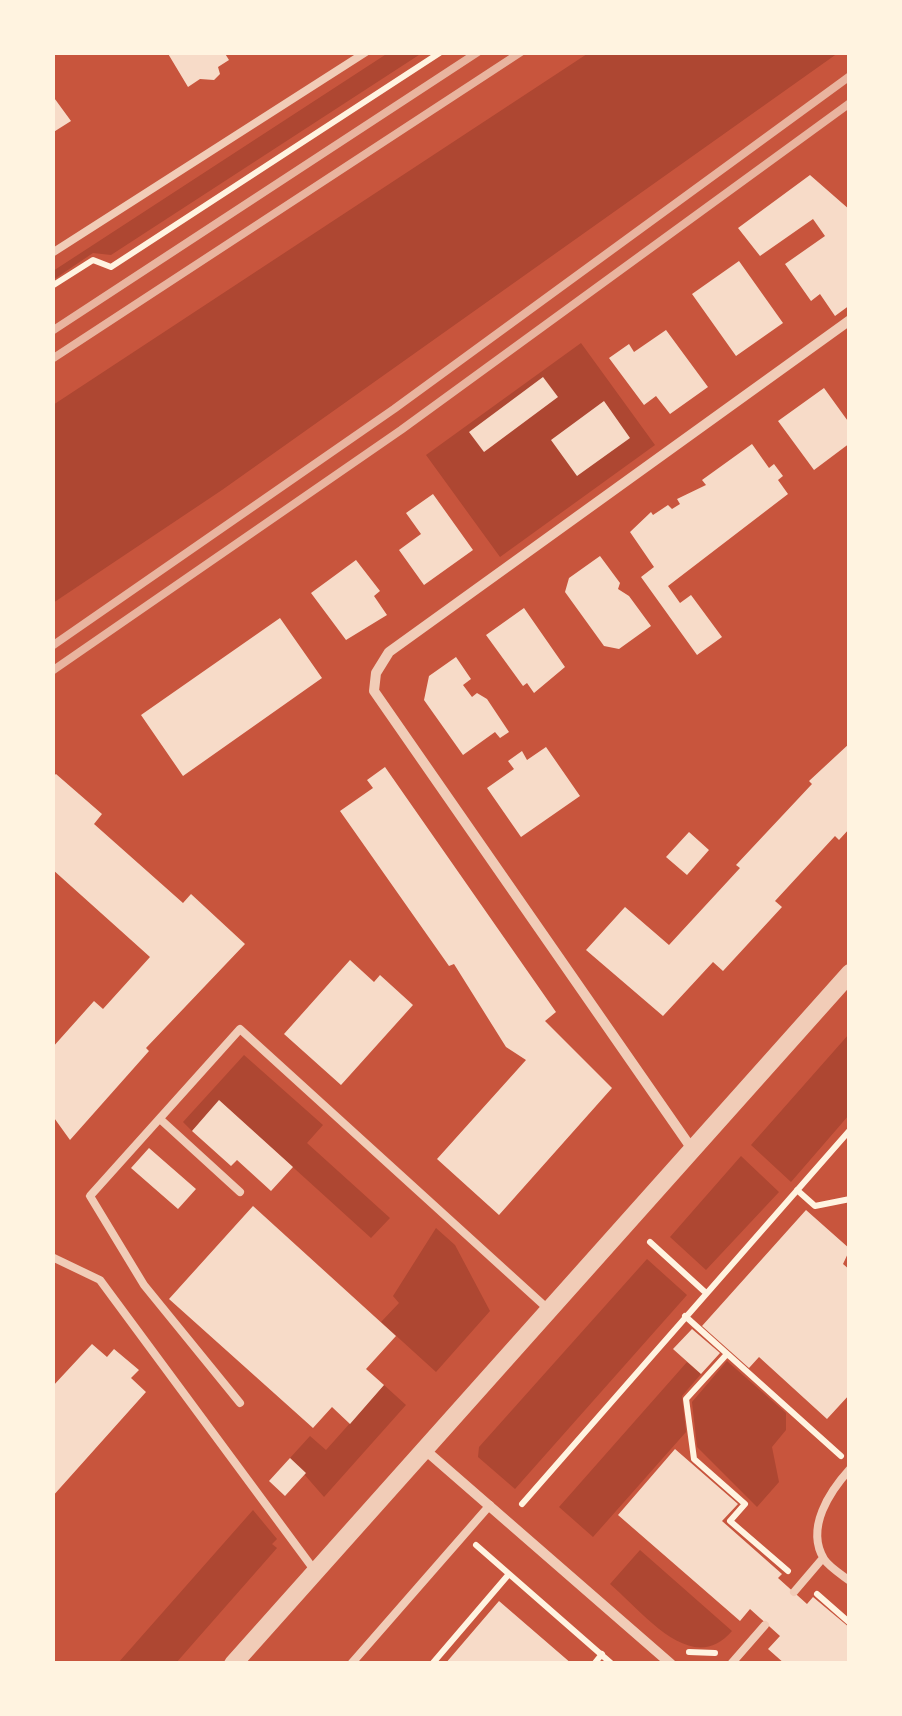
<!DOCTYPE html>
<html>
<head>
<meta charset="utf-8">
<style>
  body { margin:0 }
  #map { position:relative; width:902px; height:1716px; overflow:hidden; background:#c8553d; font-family:Mulish,sans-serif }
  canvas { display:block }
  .frame { position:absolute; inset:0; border:55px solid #fff3e0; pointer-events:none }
</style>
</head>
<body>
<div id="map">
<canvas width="902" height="1716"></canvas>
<div class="frame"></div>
</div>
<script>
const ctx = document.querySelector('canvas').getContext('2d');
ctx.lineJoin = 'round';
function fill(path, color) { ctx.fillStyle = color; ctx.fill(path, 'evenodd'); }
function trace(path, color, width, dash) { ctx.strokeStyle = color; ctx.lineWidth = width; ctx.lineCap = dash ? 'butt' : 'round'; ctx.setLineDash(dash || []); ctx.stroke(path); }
fill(new Path2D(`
  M590 52 838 53 222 490 53 603V405Z
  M388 53H422L111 255 93 253 53 280V271Z
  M581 343 655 445 500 557 426 455Z
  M849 1034V1115L791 1182 751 1145Z
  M244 1055 323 1125 307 1143 390 1218 371 1238 220 1101 192 1131 183 1122Z
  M741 1156 779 1192 706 1270 670 1237Z
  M436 1228 455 1245 490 1311 436 1372 381 1322 399 1303 393 1296Z
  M647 1259 687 1295 515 1489 478 1457 479 1447Z
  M727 1361 786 1413V1430L772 1447 779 1482 757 1507 697 1447 692 1402Z
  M687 1362 701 1374 682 1396 686 1432 593 1537 559 1507Z
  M384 1385 406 1405 324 1497 290 1458 310 1436 326 1450Z
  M253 1510 277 1539 272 1544 277 1548 176 1663H118Z
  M640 1550 732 1631C692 1678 643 1612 610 1584Z`), '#ae4732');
fill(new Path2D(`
  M167 52H224L229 60 218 67 220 74 214 80 200 79 188 87Z
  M52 95 71 121 52 133Z
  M810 175 850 210V305L835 316 820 294 811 301 785 264 825 236 813 219 760 256 738 228Z
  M739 261 783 323 736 356 692 294Z
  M666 330 708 387 670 414 656 396 644 405 609 358 629 344 634 352Z
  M543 377 558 397 484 452 469 432Z
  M824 388 850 424V443L814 470 778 421Z
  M604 401 630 438 577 476 551 440Z
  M752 444 769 468 774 464 783 476 778 480 788 494 668 586 680 603 691 595 722 637 697 655 641 577 654 567 630 532 651 512 653 515 668 505 672 509 680 504 677 499 706 485 702 480Z
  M433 494 473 550 424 585 399 550 421 534 406 513Z
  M600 556 620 583 618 589 629 596 651 626 619 649 604 646 565 592 569 578Z
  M356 560 380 591 374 596 387 615 346 640 311 593Z
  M524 608 565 667 534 693 527 683 523 686 486 635Z
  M280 618 322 678 183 776 141 715Z
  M456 657 471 679 463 685 472 697 477 693 487 699 509 732 500 738 495 732 463 755 424 700 429 676Z
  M850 743V828L839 840 835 836 775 901 782 907 723 971 713 962 663 1016 586 950 625 907 669 945 740 868 736 865 812 784 809 781Z
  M546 747 580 796 521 837 487 788 514 769 508 761 522 751 527 760Z
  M385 767 556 1012 545 1021 612 1088 499 1215 437 1159 526 1060 506 1047 454 964 449 966 340 811 373 788 367 780Z
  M56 774 102 814 94 824 183 903 191 894 245 944 146 1048 149 1051 70 1140 52 1115V1048L94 1001 103 1009 150 957 52 869V777Z
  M689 832 709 850 687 875 666 857Z
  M350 960 374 982 380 975 413 1005 341 1085 284 1034Z
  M219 1100 293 1167 271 1191 237 1160 231 1166 192 1131Z
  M149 1148 196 1189 178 1209 131 1168Z
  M253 1206 396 1336 366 1369 384 1385 350 1424 332 1407 313 1428 169 1299Z
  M806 1210 850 1249 843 1264 850 1270V1394L827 1419 759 1357 749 1368 702 1326Z
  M692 1329 720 1353 701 1374 673 1349Z
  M92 1344 107 1357 114 1349 139 1370 131 1378 146 1392 52 1497V1387Z
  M675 1449 738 1504 722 1521 782 1574 778 1578 807 1604 813 1597 850 1628V1664H785L768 1649 780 1636 750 1609 740 1621 618 1515Z
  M290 1458 306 1473 285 1496 269 1481Z
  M499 1601 572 1664H445Z`), '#f7dbc8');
trace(new Path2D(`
  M52 286 93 260 111 267 441 52
  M797 1190 815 1206 850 1199
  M650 1242 706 1293
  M685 1316 841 1456
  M727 1354 686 1399 694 1459 745 1504 730 1521 788 1571
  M522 1504 850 1130
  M476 1545 612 1664
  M817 1594 850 1623
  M689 1652 715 1653
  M432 1664 509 1574
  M594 1664 602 1654`), '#fff3e0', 6);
trace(new Path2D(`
  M52 253 366 52
  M160 1119 240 1192
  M52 1257 100 1280 315 1571
  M240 1403 144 1285 90 1196 240 1029 548 1309
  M850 1469C830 1491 805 1528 824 1559 829 1567 842 1575 850 1581
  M794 1592 823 1558
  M351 1664 490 1505
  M731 1664 765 1625`), '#f1ccb7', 8);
trace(new Path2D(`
  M692 1149 374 691 376 673 389 652 850 320
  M424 1449 671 1664`), '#f1ccb7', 10);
trace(new Path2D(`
  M233 1664 850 973`), '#f1ccb7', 18);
trace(new Path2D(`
  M52 331 478 52
  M52 359 521 52
  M52 646 394 409 850 76
  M52 671 401 430 850 103`), '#e9b49f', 8);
</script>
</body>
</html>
